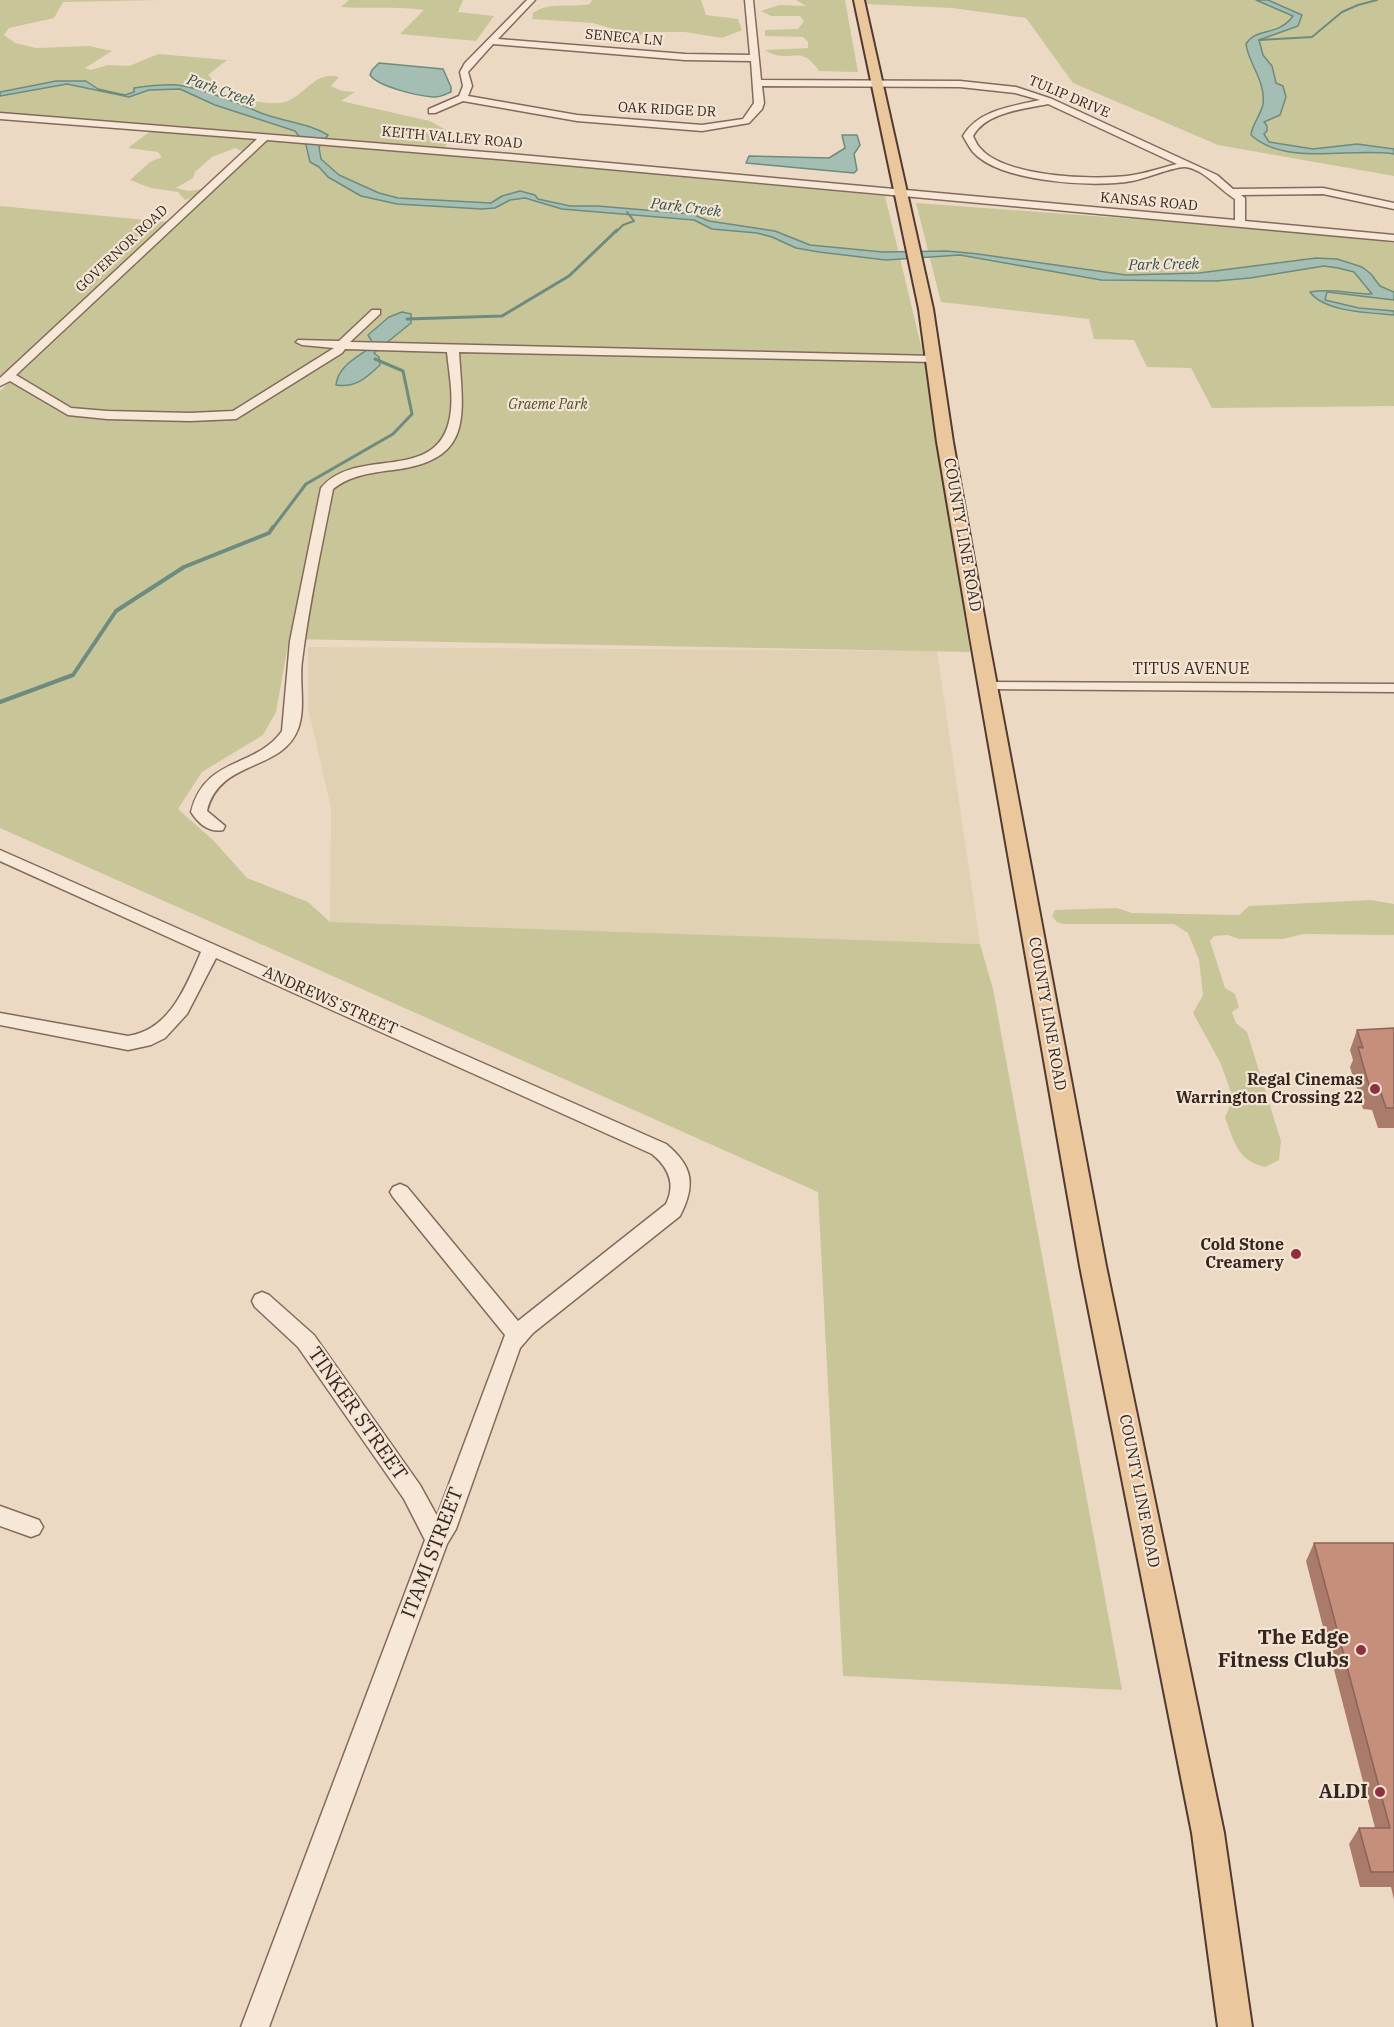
<!DOCTYPE html>
<html>
<head>
<meta charset="utf-8">
<style>
  body { margin:0 }
  canvas { display:block; background:#ebd9c4 }
</style>
</head>
<body>
<canvas width="1394" height="2027"></canvas>
<script>
const ctx = document.querySelector('canvas').getContext('2d');
ctx.lineJoin = 'round';
function fill(path, color) { ctx.fillStyle = color; ctx.fill(path, 'evenodd'); }
function trace(path, color, width, dash) { ctx.strokeStyle = color; ctx.lineWidth = width; ctx.lineCap = dash ? 'butt' : 'round'; ctx.setLineDash(dash || []); ctx.stroke(path); }
function label(font, color, halo, rows, align = 'center') {
  ctx.font = font + ' "IBM Plex Serif",serif'; ctx.lineWidth = 4.5; ctx.setLineDash([]); ctx.textBaseline = 'middle'; ctx.strokeStyle = halo; ctx.fillStyle = color; for (const [text, x, y, turn = 0] of rows) {
    ctx.save(); ctx.translate(x, y); ctx.rotate((+turn || 0) * Math.PI / 180); ctx.textAlign = isNaN(turn) ? turn : align; if (halo) ctx.strokeText(text, 0, 0); ctx.fillText(text, 0, 0); ctx.restore();
  }
}
fill(new Path2D(`
  M308 647 937 651 980 944 330 922 331 808 308 708Z`), '#e0d1b2');
fill(new Path2D(`
  M0 0H162L63 2 54 18 9 28 4 35 15 43 36 48 89 46 112 51 85 68 91 70 108 65 129 66 158 54 227 60 208 75C213 80 219 88 225 92 238 99 271 106 285 102 305 96 315 70 339 77L331 86 342 91 355 92 341 101 430 121 451 133 444 150 0 116Z
  M349 0H463L458 12 494 16 476 41 400 34 424 10C397 6 369 9 341 7Z
  M592 0H701L706 15 738 19 742 30 722 38 685 32H646L625 44 619 43 613 29 593 23 532 19 533 13C549 1 571 8 590 4Z
  M796 0H845L858 72 819 71C800 42 790 66 765 50L808 48V42L803 37 765 36V30L798 29 804 21 800 16H771L761 11 779 5 806 6Z
  M865 0H1394V176L1218 145 1073 83 1026 18 952 8 865 4Z
  M153 129 260 138 244 152 235 148 212 157 195 172 193 178 176 188 189 191 202 189 196 196 185 200 178 192 151 188 130 180 150 162 162 157 158 152 128 148Z
  M267 138 885 196 924 358 970 652 289 639 276 712 263 735 202 772 178 809 213 840 247 878 308 902 330 922 980 944 993 989 1122 1690 843 1676 818 1192 0 828V391Z
  M916 203 1326 233 1394 243V406L1212 408 1191 368 1147 367 1134 340 1094 339 1089 319 941 302Z
  M0 206 167 222 0 377Z
  M1371 900 1394 904V935L1303 934 1283 939H1239L1228 935 1214 936 1210 941 1225 988 1235 994 1239 1007 1232 1012 1236 1023 1247 1032 1281 1141 1279 1160 1265 1167C1237 1160 1235 1143 1225 1118L1233 1098 1221 1064 1193 1013 1203 995 1199 960 1188 933 1174 924H1063L1057 922 1052 916 1055 910 1117 908 1132 913 1239 915 1249 906Z`), '#c8c698');
const water = new Path2D(`
  M1256 0H1268L1302 15 1298 26 1259 40 1263 55 1272 66 1276 83 1283 86 1286 97 1280 115 1264 122 1267 126V131L1264 134 1269 142 1313 149 1357 144 1394 149V154C1351 147 1286 167 1251 135 1252 124 1261 115 1263 104 1266 81 1248 63 1246 44 1256 27 1278 37 1293 16Z
  M379 63 443 69 451 87V92C446 94 439 98 433 97 418 96 379 87 370 75L372 70Z
  M56 81H86L98 89 125 95 134 92V88C148 86 163 84 177 85 201 88 238 103 261 113 284 122 306 122 328 135L319 147 321 159 339 175 379 193 398 198 491 203 502 196 520 191 535 195 538 199 570 206H598L692 214 709 221 775 231 810 245 883 252 947 251 978 254 1126 275 1199 273 1316 258 1337 259 1362 267 1371 274 1380 286 1394 292V300L1327 292 1325 300 1359 308 1394 311V315C1371 313 1324 312 1310 292 1331 288 1350 294 1372 294L1354 272 1338 268 1324 266 1250 278 1216 281 1101 280 960 255 886 260 819 252 796 248 772 237 757 233 712 229 694 220 562 209 525 198 510 200 495 208 482 209 397 204 361 196 328 177 319 167 310 162 306 145 295 131 215 105 180 89 149 90 129 97 67 84 0 96V92Z
  M842 135H857L860 145 854 154 857 170 854 173 746 163 749 156 829 158 845 148Z
  M402 312 411 314V323L374 353 379 357 380 365C366 378 356 388 336 385 338 365 360 356 374 345L368 335 389 317Z`);
fill(water, '#a5beb3');
trace(water, '#6d8b7f', 1.5);
trace(new Path2D(`
  M1259 40 1312 37 1342 12 1358 5 1377 0
  M616 232 623 225 634 221 627 212`), '#6d8b7f', 2);
trace(new Path2D(`
  M407 319 502 316 569 276 617 230
  M272 529 306 484 393 434 412 414 403 371 375 359`), '#6d8b7f', 3);
trace(new Path2D(`
  M0 702 73 675 116 611 184 567 269 533 273 527`), '#6d8b7f', 4);
const minor = new Path2D(`
  M527 0H535L498 39 685 54 750 55 745 0H753L761 80 960 81 1016 87 1052 99 1217 175 1233 189 1323 188 1394 203V209L1323 194 1241 195 1245 198V221L1394 235V241L510 160 267 140 16 375 71 408 107 411 190 413 233 411 334 348 302 345 296 342 298 340 339 341 372 310H380V314L350 342 934 356 940 359 934 362 459 352C463 417 474 460 393 470 370 473 351 475 333 489 322 546 309 603 302 661 299 682 306 708 298 729 282 772 219 759 207 811L225 826 223 830C209 833 198 823 191 812 205 756 255 769 282 731L290 641 321 488C356 445 438 485 450 417 454 396 449 373 447 352L345 349 342 353 236 419 190 421 107 419 68 415 10 381 0 386V378L257 139 0 119V113L510 154 1235 220V199C1220 190 1204 169 1185 167 1176 166 1144 179 1132 181 1094 188 999 182 973 152 969 147 966 141 963 136 978 110 1013 106 1040 100L1015 93 960 87 762 86 764 103 762 109 749 123 702 131 577 121 463 101 435 113H429V109L459 96 463 86 460 72 465 63ZM493 44 685 60 751 61 754 103 743 119 702 125 577 115 468 96 472 86 468 72ZM1048 104 1177 164C1161 168 1144 174 1127 176 1092 180 1004 177 980 148 977 145 975 140 973 136 986 112 1024 109 1048 104Z
  M988 682 1394 684V692L983 689 981 686Z
  M0 850 666 1144C693 1166 696 1185 680 1216L533 1333 520 1348 456 1529 447 1544 269 2027H241L425 1540 404 1499 298 1347 255 1307 252 1301 255 1295 262 1292 269 1295 314 1335 420 1485 437 1516 505 1335 393 1197 390 1192 393 1187 400 1184 407 1187 518 1321 666 1204C676 1184 669 1168 652 1154L216 958 187 1014 165 1038 151 1045 128 1050 0 1025V1013L128 1036C170 1030 186 986 201 952L0 861Z
  M0 1506 39 1520 43 1527 39 1534 31 1537 0 1526Z`);
const major = new Path2D(`
  M854 0H864L933 309 953 442 989 643 1106 1266 1224 1833 1252 2027H1218L1192 1833 1080 1266 971 643 937 442 919 309Z`);
trace(minor, '#846a5c', 3);
trace(major, '#523a30', 4);
fill(minor, '#f6e7d6');
fill(major, '#ebc79e');
fill(new Path2D(`
  M1394 1028V1128H1378L1372 1110 1363 1109 1350 1067 1353 1060 1350 1050 1357 1030Z
  M1314 1543H1394V1900L1391 1887H1360L1349 1844 1359 1828H1375L1306 1561Z`), '#aa7b6b');
const building = new Path2D(`
  M1394 1028V1108H1386L1380 1090 1370 1089 1358 1047 1363 1048 1357 1030Z
  M1314 1543H1394V1872H1371L1359 1828H1390Z`);
fill(building, '#c68f7c');
trace(building, '#8b6457', 1.5);
for (const [x, y, r, color] of [
  [1375,1089,6,"#8e3040"],
  [1296,1254,6,"#8e3040"],
  [1361,1650,6,"#8e3040"],
  [1380,1792,6,"#8e3040"]
]) { const dot = new Path2D(); dot.arc(x, y, r, 0, 2 * Math.PI); ctx.fillStyle = color; ctx.fill(dot); trace(dot, '#f3e4d3', 2); }
label('14px', '#35261f', '#f3e4d3', [
  ["SENECA LN",624,38,5],
  ["TULIP DRIVE",1069,97,23],
  ["OAK RIDGE DR",667,110,3],
  ["KEITH VALLEY ROAD",452,138,5],
  ["KANSAS ROAD",1149,202,5],
  ["GOVERNOR ROAD",122,249,-43]
]);
label('italic 14px', '#4c5027', '#f3e4d3', [
  ["Graeme Park",548,405]
]);
label('italic 15px', '#2f544b', '#f3e4d3', [
  ["Park Creek",221,91,19],
  ["Park Creek",686,208,7],
  ["Park Creek",1164,265,-1]
]);
label('16px', '#35261f', '#f3e4d3', [
  ["COUNTY LINE ROAD",962,535,80],
  ["TITUS AVENUE",1191,669],
  ["ANDREWS STREET",330,1001,24],
  ["COUNTY LINE ROAD",1047,1014,80],
  ["COUNTY LINE ROAD",1139,1491,79]
]);
label('bold 16px', '#35261f', '#f3e4d3', [
  ["Regal Cinemas",1363,1080],
  ["Warrington Crossing 22",1363,1098],
  ["Cold Stone",1284,1245],
  ["Creamery",1284,1263]
], 'right');
label('20px', '#35261f', '#f3e4d3', [
  ["TINKER STREET",357,1414,55],
  ["ITAMI STREET",433,1553,-69]
]);
label('bold 20px', '#35261f', '#f3e4d3', [
  ["The Edge",1349,1638],
  ["Fitness Clubs",1349,1661],
  ["ALDI",1368,1792]
], 'right');
</script>
</body>
</html>
